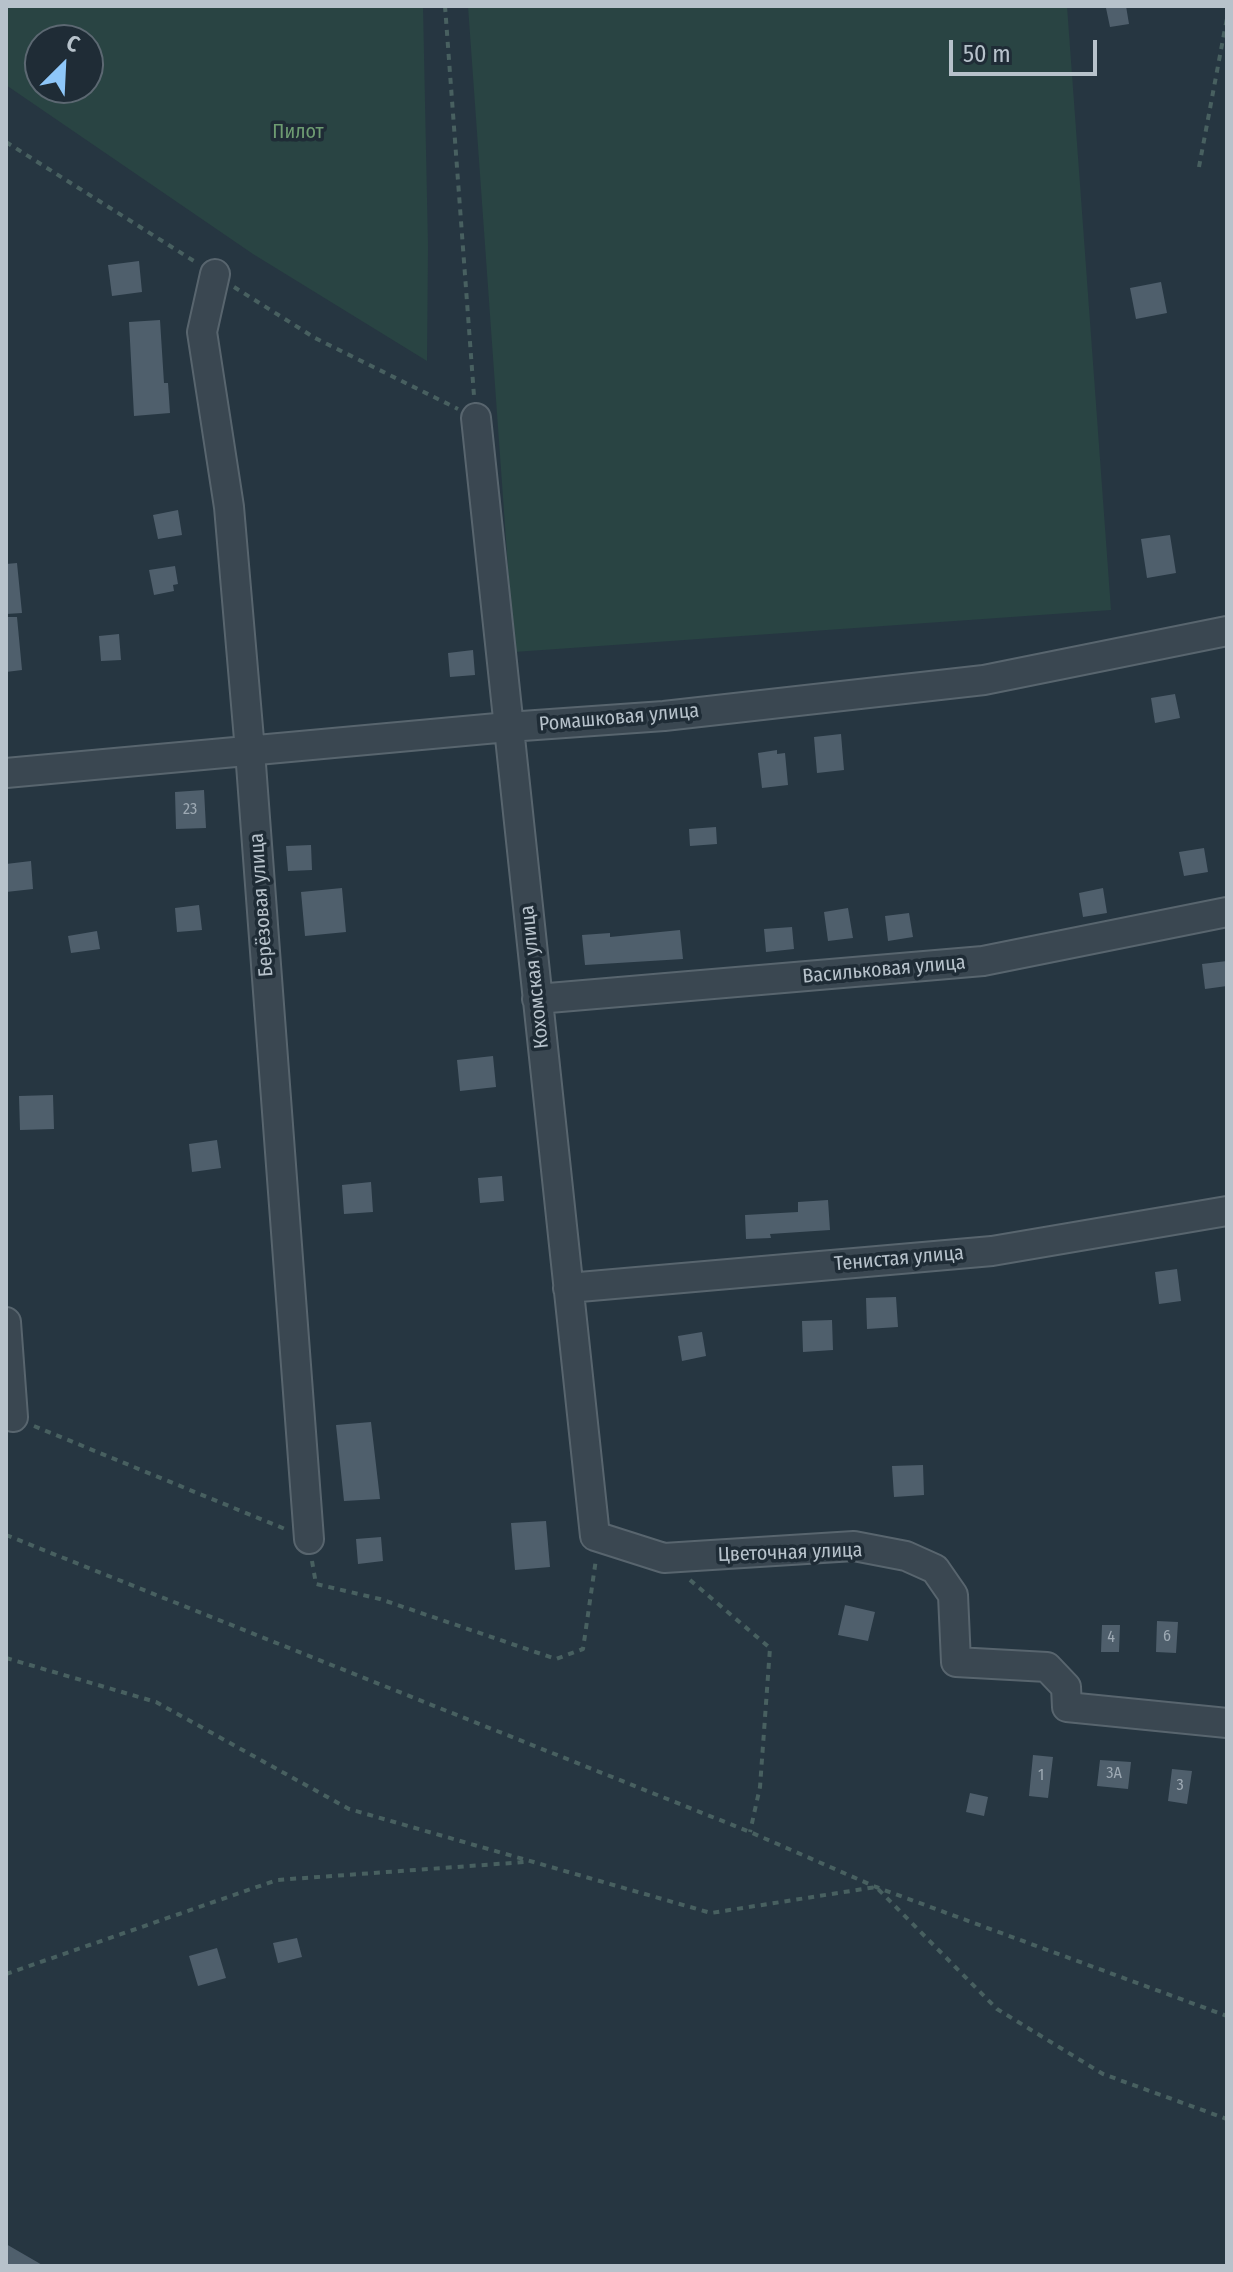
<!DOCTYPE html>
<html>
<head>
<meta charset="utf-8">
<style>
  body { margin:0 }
  #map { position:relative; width:1233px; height:2272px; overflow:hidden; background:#263641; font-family:"Fira Sans Condensed",sans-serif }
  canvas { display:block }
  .frame { position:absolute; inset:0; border:8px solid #b7c2cb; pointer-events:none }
  .north { position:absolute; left:24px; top:24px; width:80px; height:80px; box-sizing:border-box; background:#1f2c36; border:2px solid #5c6872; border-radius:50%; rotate:24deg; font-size:22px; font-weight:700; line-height:32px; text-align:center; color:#b7c2cb }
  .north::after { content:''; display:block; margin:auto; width:28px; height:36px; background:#8ec7f9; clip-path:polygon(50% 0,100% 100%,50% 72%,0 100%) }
  .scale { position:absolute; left:949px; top:40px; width:148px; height:36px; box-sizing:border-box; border:4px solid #b7c2cb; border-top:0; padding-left:10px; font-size:24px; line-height:28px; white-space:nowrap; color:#b7c2cb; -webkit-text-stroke:6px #1f2c36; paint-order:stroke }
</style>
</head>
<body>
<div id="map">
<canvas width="1233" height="2272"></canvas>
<div class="frame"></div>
<div class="north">С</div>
<div class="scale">50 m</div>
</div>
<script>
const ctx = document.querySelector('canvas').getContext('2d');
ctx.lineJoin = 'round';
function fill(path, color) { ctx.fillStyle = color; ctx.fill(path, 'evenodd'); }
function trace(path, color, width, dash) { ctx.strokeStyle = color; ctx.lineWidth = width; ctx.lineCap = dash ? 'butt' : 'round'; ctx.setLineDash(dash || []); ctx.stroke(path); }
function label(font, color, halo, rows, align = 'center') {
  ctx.font = font + ' "Fira Sans Condensed",sans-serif'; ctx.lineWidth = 7; ctx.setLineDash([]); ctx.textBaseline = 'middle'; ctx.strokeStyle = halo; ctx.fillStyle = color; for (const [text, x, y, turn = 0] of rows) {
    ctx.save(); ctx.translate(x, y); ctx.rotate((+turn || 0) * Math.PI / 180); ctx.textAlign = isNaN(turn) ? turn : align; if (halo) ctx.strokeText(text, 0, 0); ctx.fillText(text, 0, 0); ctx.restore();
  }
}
fill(new Path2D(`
  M6 6H423L428 246 427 361 253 254 6 85ZM40 40H88V88H40Z
  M468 6H1067L1111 610 514 652Z`), '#294443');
fill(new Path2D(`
  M1126 6 1129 24 1110 27 1106 8Z
  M139 261 142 292 112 296 108 265Z
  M1161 282 1167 313 1136 319 1130 288Z
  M160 320 164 383H168L170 413 134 416 129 322Z
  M178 510 182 535 158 539 153 515Z
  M1170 535 1176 573 1147 578 1141 539Z
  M17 563 22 613 6 614V564Z
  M175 566 178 584 173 585 174 591 154 595 149 570Z
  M6 617H17L22 670 6 672Z
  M119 634 121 660 101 661 99 636Z
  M473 650 475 675 450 677 448 653Z
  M1175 694 1180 718 1155 723 1151 698Z
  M841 734 844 770 817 773 814 737Z
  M777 750V754L785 753 788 785 762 788 758 753Z
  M204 790 206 828 176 829 175 792Z
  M716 827 717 844 690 846 689 829Z
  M311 845 312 870 288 871 286 846Z
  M1204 848 1208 872 1184 876 1179 852Z
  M31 861 33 889 6 892V864Z
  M342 888 346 932 305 936 301 892Z
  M1103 888 1107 913 1083 917 1079 893Z
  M199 905 202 930 177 932 175 908Z
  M848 908 853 938 828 941 824 912Z
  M909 913 913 937 888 941 885 916Z
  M792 927 794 949 766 952 764 929Z
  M680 930 683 959 585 965 582 935 610 933V937Z
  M97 931 100 949 71 953 68 936Z
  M1227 961V986L1205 989 1202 964Z
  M493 1056 496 1087 460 1091 457 1060Z
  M53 1095 54 1129 20 1130 19 1096Z
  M217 1140 221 1168 192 1172 189 1144Z
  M502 1176 504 1201 480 1203 478 1178Z
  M371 1182 373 1212 344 1214 342 1185Z
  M828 1200 830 1230 770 1234 771 1238 746 1239 745 1215 798 1212V1202Z
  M1177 1269 1181 1301 1159 1304 1155 1272Z
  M896 1297 898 1327 867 1329 866 1298Z
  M832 1320 833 1350 803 1352 802 1321Z
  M702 1332 706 1356 682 1361 678 1336Z
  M371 1422 380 1499 344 1501 336 1425Z
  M923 1465 924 1495 894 1497 892 1466Z
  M546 1521 550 1567 515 1570 511 1523Z
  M381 1537 383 1561 358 1564 356 1539Z
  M845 1605 875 1612 868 1641 838 1635Z
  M1157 1621 1178 1622 1176 1653 1156 1652Z
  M1102 1625H1120L1119 1652H1101Z
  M1033 1755 1053 1757 1048 1798 1029 1796Z
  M1100 1760 1131 1762 1128 1789 1097 1786Z
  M1172 1769 1192 1771 1187 1804 1168 1801Z
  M970 1793 988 1797 984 1816 966 1812Z
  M297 1938 302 1957 278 1963 273 1943Z
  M217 1948 226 1978 198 1986 189 1956Z
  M6 2244 44 2266H6Z`), '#4f5f6c');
const minor = new Path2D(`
  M215 274 202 332 229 507 250 751 309 1539
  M476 418 595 1536 664 1558 854 1546 906 1556 935 1569 953 1595 956 1662 1047 1667 1066 1687 1067 1707 1227 1723
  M6 773 508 727 664 716 984 680 1227 631
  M537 999 983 961 1227 912
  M568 1288 992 1251 1227 1211
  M6 1322 13 1417`);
trace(minor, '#58656e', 32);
trace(new Path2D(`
  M445 6 474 396
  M6 142 197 263
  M1199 167 1227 18
  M234 287 315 338 458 409
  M34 1426 285 1529
  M6 1535 750 1832 876 1887 1227 2016
  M312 1561 316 1584 380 1599 556 1659 583 1649 596 1559
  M690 1580 770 1648 760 1787 750 1832
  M6 1658 156 1702 349 1809 711 1913 876 1887 997 2009 1103 2074 1227 2119
  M6 1974 277 1880 525 1862`), '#486060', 4, [6, 6]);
trace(minor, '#3a4751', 28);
label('16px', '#9da9b3', null, [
  ["23",190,810],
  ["6",1167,1637],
  ["4",1111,1638],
  ["3А",1114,1774],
  ["1",1041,1776],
  ["3",1180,1786]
]);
label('20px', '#6e9c72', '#1f2c36', [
  ["Пилот",298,132]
]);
label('20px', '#b7c2cb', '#1f2c36', [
  ["Ромашковая улица",619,718,-5],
  ["Берёзовая улица",262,905,-94],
  ["Васильковая улица",884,970,-5],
  ["Кохомская улица",535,977,-96],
  ["Тенистая улица",899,1259,-5],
  ["Цветочная улица",790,1553,-2]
]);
</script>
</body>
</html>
